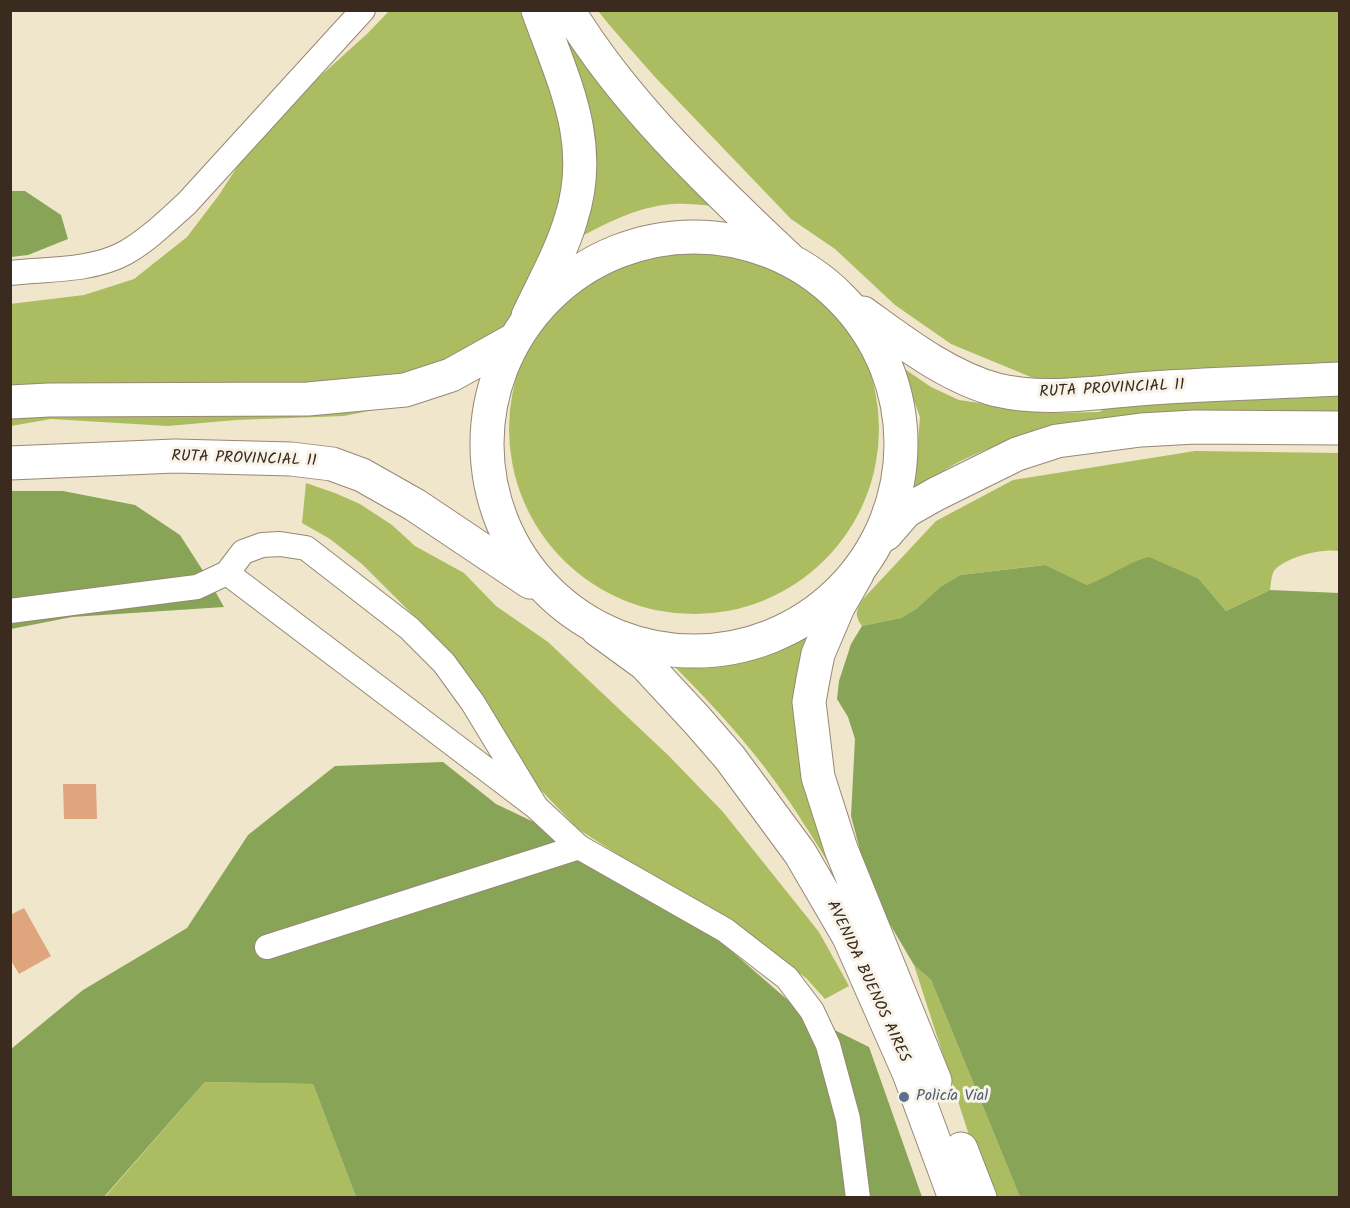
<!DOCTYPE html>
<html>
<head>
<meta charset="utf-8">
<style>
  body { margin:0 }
  #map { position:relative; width:1350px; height:1208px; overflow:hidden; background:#f0e6cc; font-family:Kalam,sans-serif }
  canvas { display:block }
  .frame { position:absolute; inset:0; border:12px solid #3b2a1e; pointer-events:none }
</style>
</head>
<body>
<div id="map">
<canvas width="1350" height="1208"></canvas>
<div class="frame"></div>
</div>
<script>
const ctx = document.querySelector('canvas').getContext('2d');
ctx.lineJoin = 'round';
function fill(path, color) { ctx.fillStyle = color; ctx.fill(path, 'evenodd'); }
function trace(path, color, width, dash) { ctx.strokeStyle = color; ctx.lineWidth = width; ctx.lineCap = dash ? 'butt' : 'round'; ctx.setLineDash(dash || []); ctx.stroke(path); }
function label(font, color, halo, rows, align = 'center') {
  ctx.font = font + ' Kalam,sans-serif'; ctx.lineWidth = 6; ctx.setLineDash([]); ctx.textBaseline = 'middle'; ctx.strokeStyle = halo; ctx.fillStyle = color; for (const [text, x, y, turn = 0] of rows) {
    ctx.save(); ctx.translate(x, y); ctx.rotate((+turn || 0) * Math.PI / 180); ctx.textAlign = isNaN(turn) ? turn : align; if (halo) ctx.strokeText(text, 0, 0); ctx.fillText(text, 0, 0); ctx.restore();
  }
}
fill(new Path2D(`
  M389 11H520L544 67 574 154 542 273 506 327 383 408 344 416 236 420 168 426 51 419 11 426 10 304 84 295 134 279 187 237 219 195 255 139 306 89 368 33Z
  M556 11 714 206C700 205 685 203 672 204 635 207 603 225 571 242Z
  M598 11H1339V368L1043 382 951 344 895 305 835 249 791 219 654 76 611 27Z
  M509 429a185 185 0 1 1 370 0a185 185 0 1 1-370 0Z
  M893 361 931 387 959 400 1046 413 1099 412 1135 392 1339 384V413L1046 431C995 445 956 457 914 492L920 417 907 382Z
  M1195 451 1339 453V551C1323 548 1284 557 1274 571 1271 576 1271 584 1270 590L1226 611 1199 579 1100 581 1087 585 1044 565 960 575 940 587 916 609 901 618 862 626C854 615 856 610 863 599L936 521 1013 480Z
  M306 483 335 493 360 504 392 525 415 546 464 573 496 606 548 642 669 756 723 812 819 932 849 986 825 999 806 978 690 896 642 870 578 829 536 785 476 688 415 617 362 564 330 539 302 523Z
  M812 625 800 668 861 916C838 879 815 840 791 804 757 753 716 708 673 665L678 655C730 655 766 651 812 625Z
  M914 965 931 980 1020 1197H989Z
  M205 1082 313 1084 356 1197 104 1198Z`), '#abbd60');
fill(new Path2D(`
  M11 191H25L61 215 68 239 28 255 11 257Z
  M11 491H63L135 505 180 535 207 577 224 607 72 617 11 629Z
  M1149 557 1199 579 1226 611 1270 590 1339 593V1197H1020L931 980 914 965 871 892 851 816 855 739 848 717 837 699 839 681 851 644 862 626 901 618 916 609 940 587 960 575 1045 565 1087 585C1109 577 1126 563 1149 557Z
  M443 762 496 804 540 825 720 941 806 1016 869 1047 922 1197H356L313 1084 205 1082 104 1197 11 1198V1049L83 990 187 928 248 835 335 766Z`), '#88a456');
fill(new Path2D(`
  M63 784H96L97 819H64Z
  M24 908 51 956 19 974 10 959V915Z`), '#dfa67e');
const street = new Path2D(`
  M10 273C47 269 92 271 125 253 148 240 167 221 187 203L363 10
  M10 611 197 587 227 573
  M536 807 473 703 444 663 409 628 306 548 280 544 262 545 243 552 227 573 536 807 579 847 725 930 787 978 812 1011 828 1045 848 1119 858 1198
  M267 947 579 847`);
const secondary = new Path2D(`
  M568 10C624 103 710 184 788 258
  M528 316C543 284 561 253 571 219 596 142 563 81 538 10
  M857 574 838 607 818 654 813 679 809 702 818 777 841 849 935 1081
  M597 629 645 664 697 720 730 758 800 853 849 937 909 1073 955 1198
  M961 1149 980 1198`);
const primary = new Path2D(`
  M487 444a207 207 0 1 1 414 0a207 207 0 1 1-414 0Z
  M863 313C903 342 948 377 997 390 1048 402 1101 391 1152 388 1214 384 1277 382 1340 379
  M10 402 49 400 308 399 405 390 451 375 512 341
  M10 463 175 456 291 459 332 464 362 475 415 505 530 582
  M886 534 906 511 936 494 1017 454 1057 441 1141 430 1195 427 1340 428`);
trace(street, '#968875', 26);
trace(secondary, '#968875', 35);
trace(primary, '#968875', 35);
trace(street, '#fff', 24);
trace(secondary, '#fff', 33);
trace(primary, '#fff', 33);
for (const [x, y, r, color] of [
  [904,1097,6,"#5c6f8a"]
]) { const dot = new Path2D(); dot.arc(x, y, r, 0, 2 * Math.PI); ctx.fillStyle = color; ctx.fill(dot); trace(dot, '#f7f3e8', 2); }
label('16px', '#3b2a1e', '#f7f3e8', [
  ["RUTA PROVINCIAL 11",1112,390,-3],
  ["RUTA PROVINCIAL 11",244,460,2],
  ["AVENIDA BUENOS AIRES",867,982,65]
]);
label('16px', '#4e5e75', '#f7f3e8', [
  ["Policía Vial",916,1097]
], 'left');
</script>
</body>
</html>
